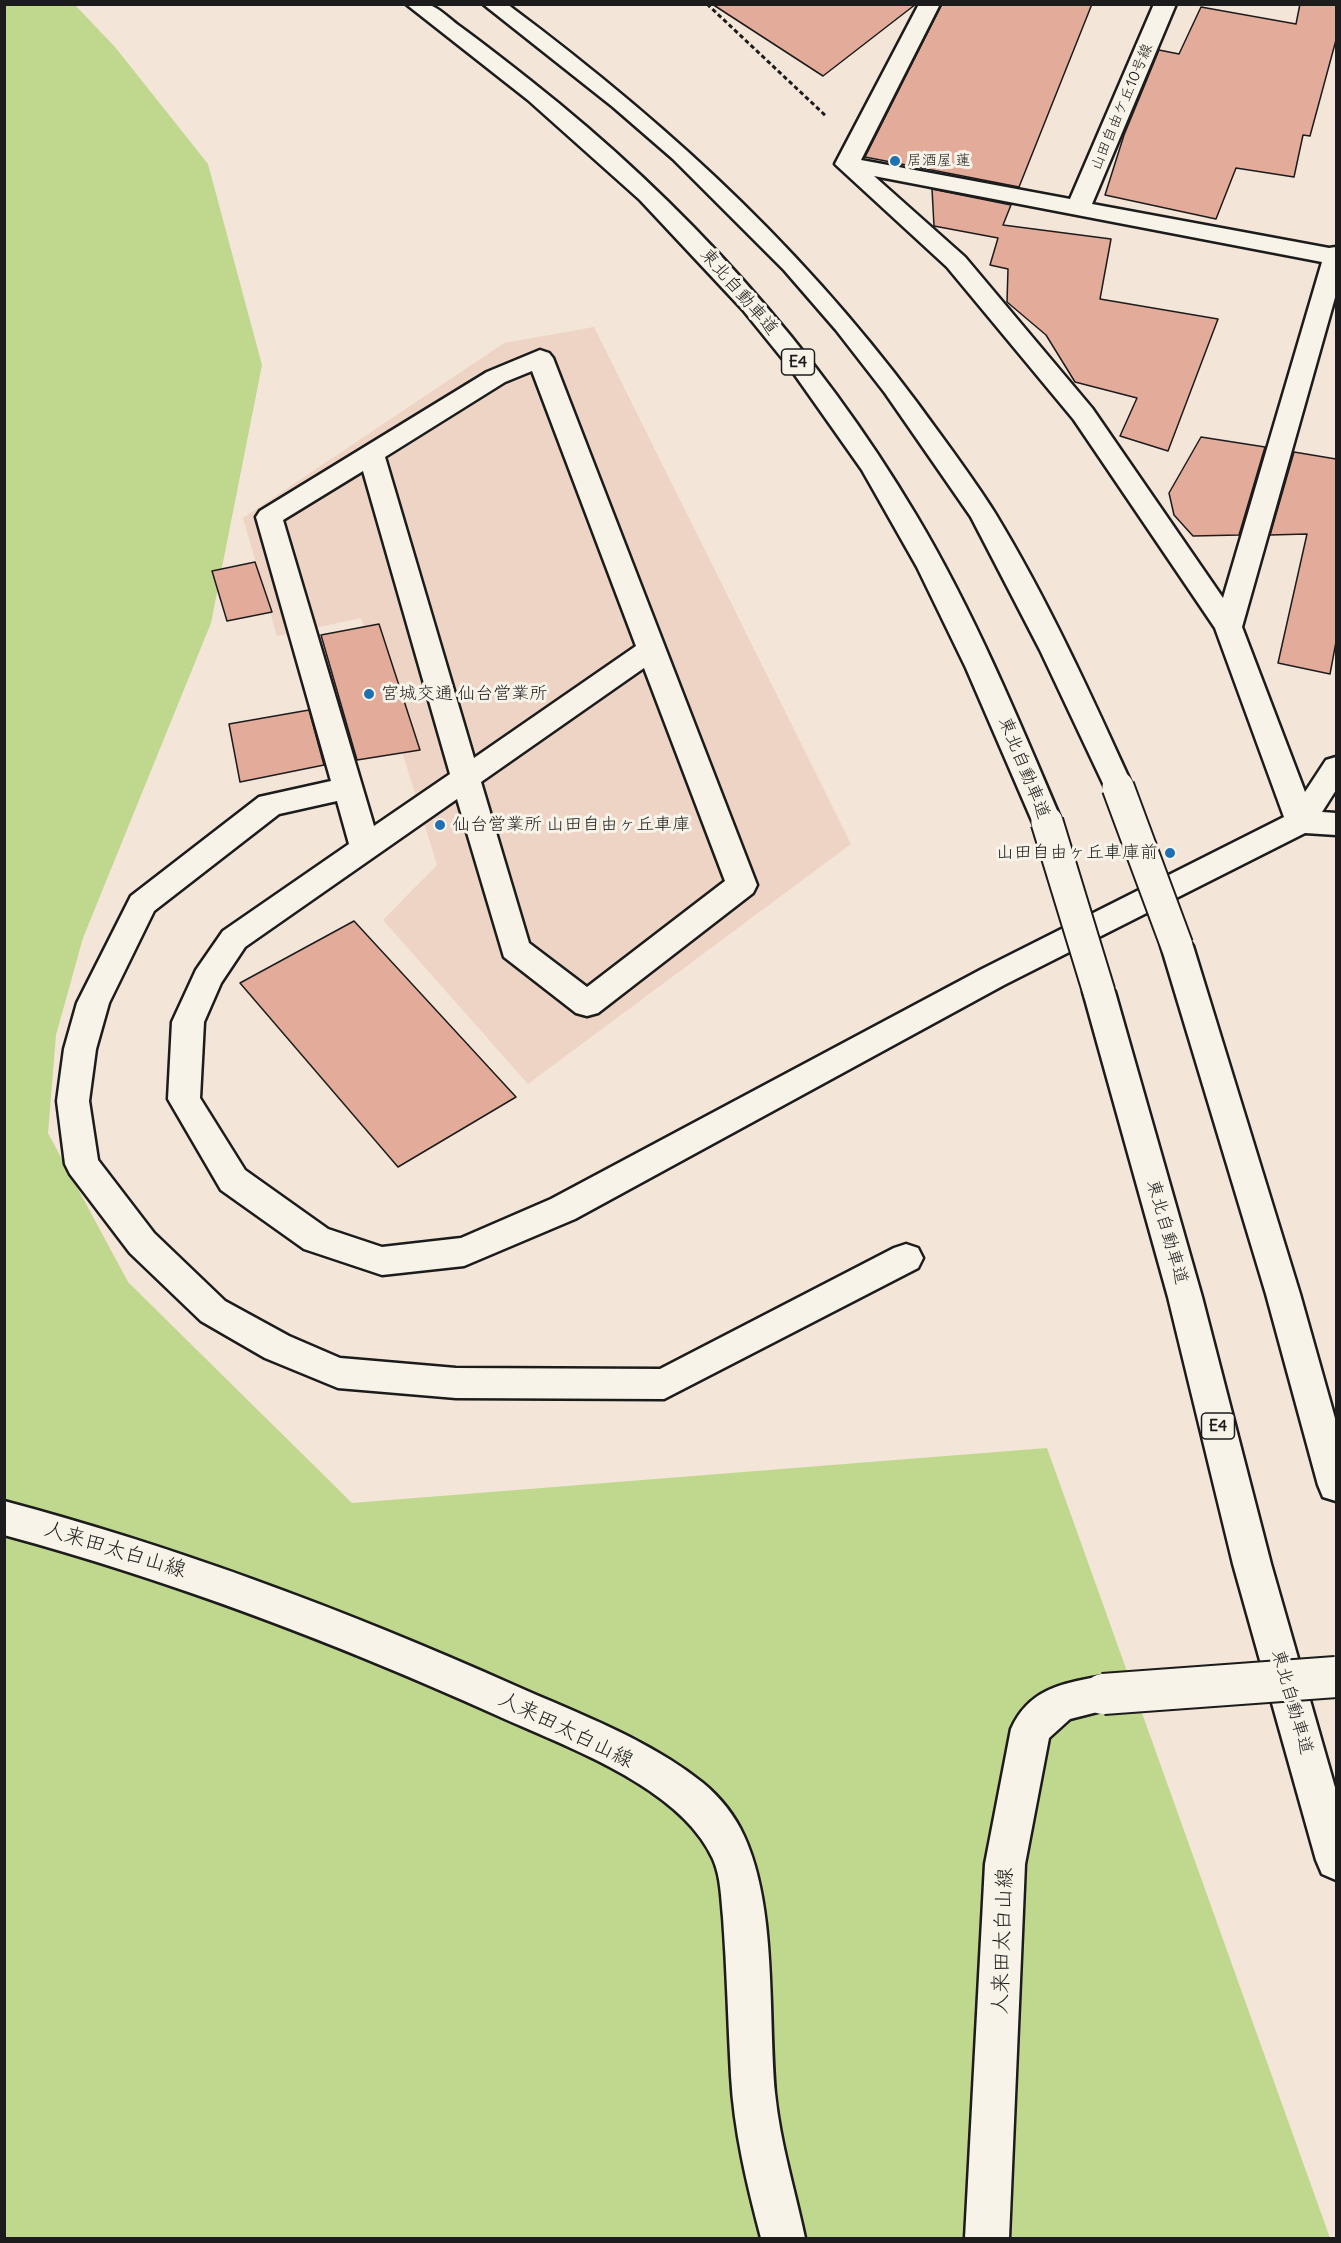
<!DOCTYPE html>
<html>
<head>
<meta charset="utf-8">
<style>
  body { margin:0 }
  #map { position:relative; width:1341px; height:2243px; overflow:hidden; background:#f3e5d8; font-family:Delius,sans-serif }
  canvas { display:block }
  .frame { position:absolute; inset:0; border:6px solid #1c1c1c; pointer-events:none }
</style>
</head>
<body>
<div id="map">
<canvas width="1341" height="2243"></canvas>
<div class="frame"></div>
</div>
<script>
const ctx = document.querySelector('canvas').getContext('2d');
ctx.lineJoin = 'round';
function fill(path, color) { ctx.fillStyle = color; ctx.fill(path, 'evenodd'); }
function trace(path, color, width, dash) { ctx.strokeStyle = color; ctx.lineWidth = width; ctx.lineCap = dash ? 'butt' : 'round'; ctx.setLineDash(dash || []); ctx.stroke(path); }
function label(font, color, halo, rows, align = 'center') {
  ctx.font = font + ' Delius,"Klee One",sans-serif'; ctx.lineWidth = 6; ctx.setLineDash([]); ctx.textBaseline = 'middle'; ctx.strokeStyle = halo; ctx.fillStyle = color; for (const [text, x, y, turn = 0] of rows) {
    ctx.save(); ctx.translate(x, y); ctx.rotate((+turn || 0) * Math.PI / 180); ctx.textAlign = isNaN(turn) ? turn : align; if (halo) ctx.strokeText(text, 0, 0); ctx.fillText(text, 0, 0); ctx.restore();
  }
}
fill(new Path2D(`
  M594 327 851 844 528 1084 383 920 437 865 361 618 277 636 243 518 504 343Z`), '#eed4c5');
fill(new Path2D(`
  M74 4 115 47 208 164 262 365 211 623 83 938 56 1035 48 1133 128 1282 352 1503 1047 1448 1330 2238H5L4 5Z`), '#c0d88e');
const building = new Path2D(`
  M712 4H916L823 76Z
  M942 4H1092L1019 187 865 157Z
  M1300 4H1336V40L1310 136 1303 135 1294 177 1236 168 1216 219 1105 195 1124 135 1159 50 1179 54 1201 7 1296 24Z
  M932 189 1011 205 1003 225 1111 239 1100 299 1218 319 1168 451 1120 436 1137 398 1075 382 1046 335 1007 302 1008 269 990 265 998 238 934 226Z
  M1201 437 1265 447 1239 535 1193 536 1174 515 1169 493Z
  M1294 452 1336 459V642L1330 674 1278 663 1307 534 1270 535Z
  M255 562 272 612 227 621 212 571Z
  M379 624 420 750 357 760 321 635Z
  M309 710 324 765 240 782 229 724Z
  M354 921 516 1097 398 1167 240 983Z`);
fill(building, '#e3ab9a');
trace(building, '#1c1c1c', 1.5);
const minor = new Path2D(`
  M919 4H940L861 160 1070 199 1154 4H1176L1092 204 1329 248 1336 247V294L1242 627 1305 792 1326 760 1336 757V790L1322 812 1336 813V835L1305 833 1004 985 575 1219 464 1266 382 1275 304 1249 221 1190 168 1099 172 1022 196 970 223 931 349 844 337 801 279 814 154 911 109 1003 96 1049 89 1101 98 1160 154 1233 225 1301 289 1336 340 1358 456 1368 660 1369 894 1248 906 1244 918 1248 923 1258 918 1268 664 1399 456 1398 338 1388 265 1358 201 1321 130 1253 70 1174 65 1164 57 1101 64 1049 77 1003 131 896 259 797 331 781 256 517 260 511 487 372 540 350 549 353 553 358 757 885 753 893 598 1013 587 1016 576 1013 504 957 457 799 245 947 221 983 204 1022 200 1098 245 1170 328 1229 382 1247 461 1238 551 1199 982 969 1284 817 1215 628 1074 420 947 267 835 164ZM874 176 1322 262 1223 598 1092 408 965 257ZM532 371 636 646 474 758 385 457 505 382ZM363 471 450 774 374 826 283 520ZM644 668 725 881 587 987 529 943 481 782Z
  M4 1501C181 1548 350 1612 516 1686 579 1714 648 1739 703 1783 720 1797 735 1816 744 1836 777 1908 768 2014 775 2093 780 2143 795 2190 805 2238H761C747 2185 734 2131 731 2076 728 2023 727 1970 723 1917 721 1898 721 1877 713 1859 680 1786 564 1746 496 1715 336 1643 174 1581 4 1535Z
  M1103 1676 1117 1681 1122 1694 1117 1707 1070 1719 1049 1738 1025 1864 1009 2238H965L985 1864 1011 1729C1029 1688 1064 1683 1103 1676Z`);
const highway = new Path2D(`
  M406 4C413 4 425 2 432 6 441 10 450 19 458 25 483 43 507 62 531 81 683 201 817 348 916 515 974 612 1018 718 1062 822L1058 830 1047 833 1036 830 966 668 917 567 862 470 790 368 743 310 640 200 528 100Z
  M483 4H507C677 131 817 261 940 434 959 460 978 486 995 513 1048 600 1091 695 1133 787L1128 794 1118 798 1108 794 1040 650 971 517 885 393 836 330 784 270 673 159 613 107Z
  M1177 934 1188 938 1193 946 1300 1294 1336 1422V1501L1323 1497 1318 1485 1266 1294 1161 946 1166 938Z
  M1099 980 1110 983 1115 992 1202 1297 1271 1564 1336 1791V1880L1322 1874 1316 1860 1233 1564 1168 1297 1083 992 1088 983Z`);
trace(minor, '#1c1c1c', 5);
trace(highway, '#1c1c1c', 5);
trace(new Path2D(`
  M707 4 827 117`), '#1c1c1c', 3, [4.5, 3]);
fill(minor, '#f7f3e8');
fill(highway, '#f7f3e8');
const minorBridge = new Path2D(`
  M1103 1694 1336 1677`);
const highwayBridge = new Path2D(`
  M1118 787 1177 946
  M1047 822 1099 992`);
trace(minorBridge, '#1c1c1c', 44, []);
trace(highwayBridge, '#1c1c1c', 35, []);
trace(minorBridge, '#f7f3e8', 40);
trace(highwayBridge, '#f7f3e8', 31);
for (const [x, y, r, color] of [
  [895,161,6,"#1f6fb2"],
  [369,694,6,"#1f6fb2"],
  [440,825,6,"#1f6fb2"],
  [1170,853,6,"#1f6fb2"]
]) { const dot = new Path2D(); dot.arc(x, y, r, 0, 2 * Math.PI); ctx.fillStyle = color; ctx.fill(dot); trace(dot, '#f7f3e8', 2); }
label('15px', '#1c1c1c', '#f7f3e8', [
  ["山田自由ケ丘10号線",1122,107,-67]
]);
label('15px', '#1c1c1c', '#f7f3e8', [
  ["居酒屋 蓮",907,161]
], 'left');
for (const [x, y, w] of [
  [798,362,33],
  [1218,1426,33]
]) { const box = new Path2D(); box.roundRect(x - w / 2, y - 13, w, 26, 4.5); ctx.fillStyle = '#f7f3e8'; ctx.fill(box); trace(box, '#1c1c1c', 1.5); }
label('bold 16px', '#1c1c1c', null, [
  ["E4",798,362],
  ["E4",1218,1426]
]);
label('18px', '#1c1c1c', '#f7f3e8', [
  ["東北自動車道",739,292,49],
  ["東北自動車道",1024,768,68],
  ["東北自動車道",1167,1232,74],
  ["東北自動車道",1292,1702,74]
]);
label('18px', '#1c1c1c', '#f7f3e8', [
  ["宮城交通 仙台営業所",381,694],
  ["仙台営業所 山田自由ヶ丘車庫",452,825],
  ["山田自由ヶ丘車庫前",1158,853,"right"]
], 'left');
label('21px', '#1c1c1c', '#f7f3e8', [
  ["人来田太白山線",115,1550,17],
  ["人来田太白山線",566,1730,26],
  ["人来田太白山線",1003,1941,-88]
]);
</script>
</body>
</html>
